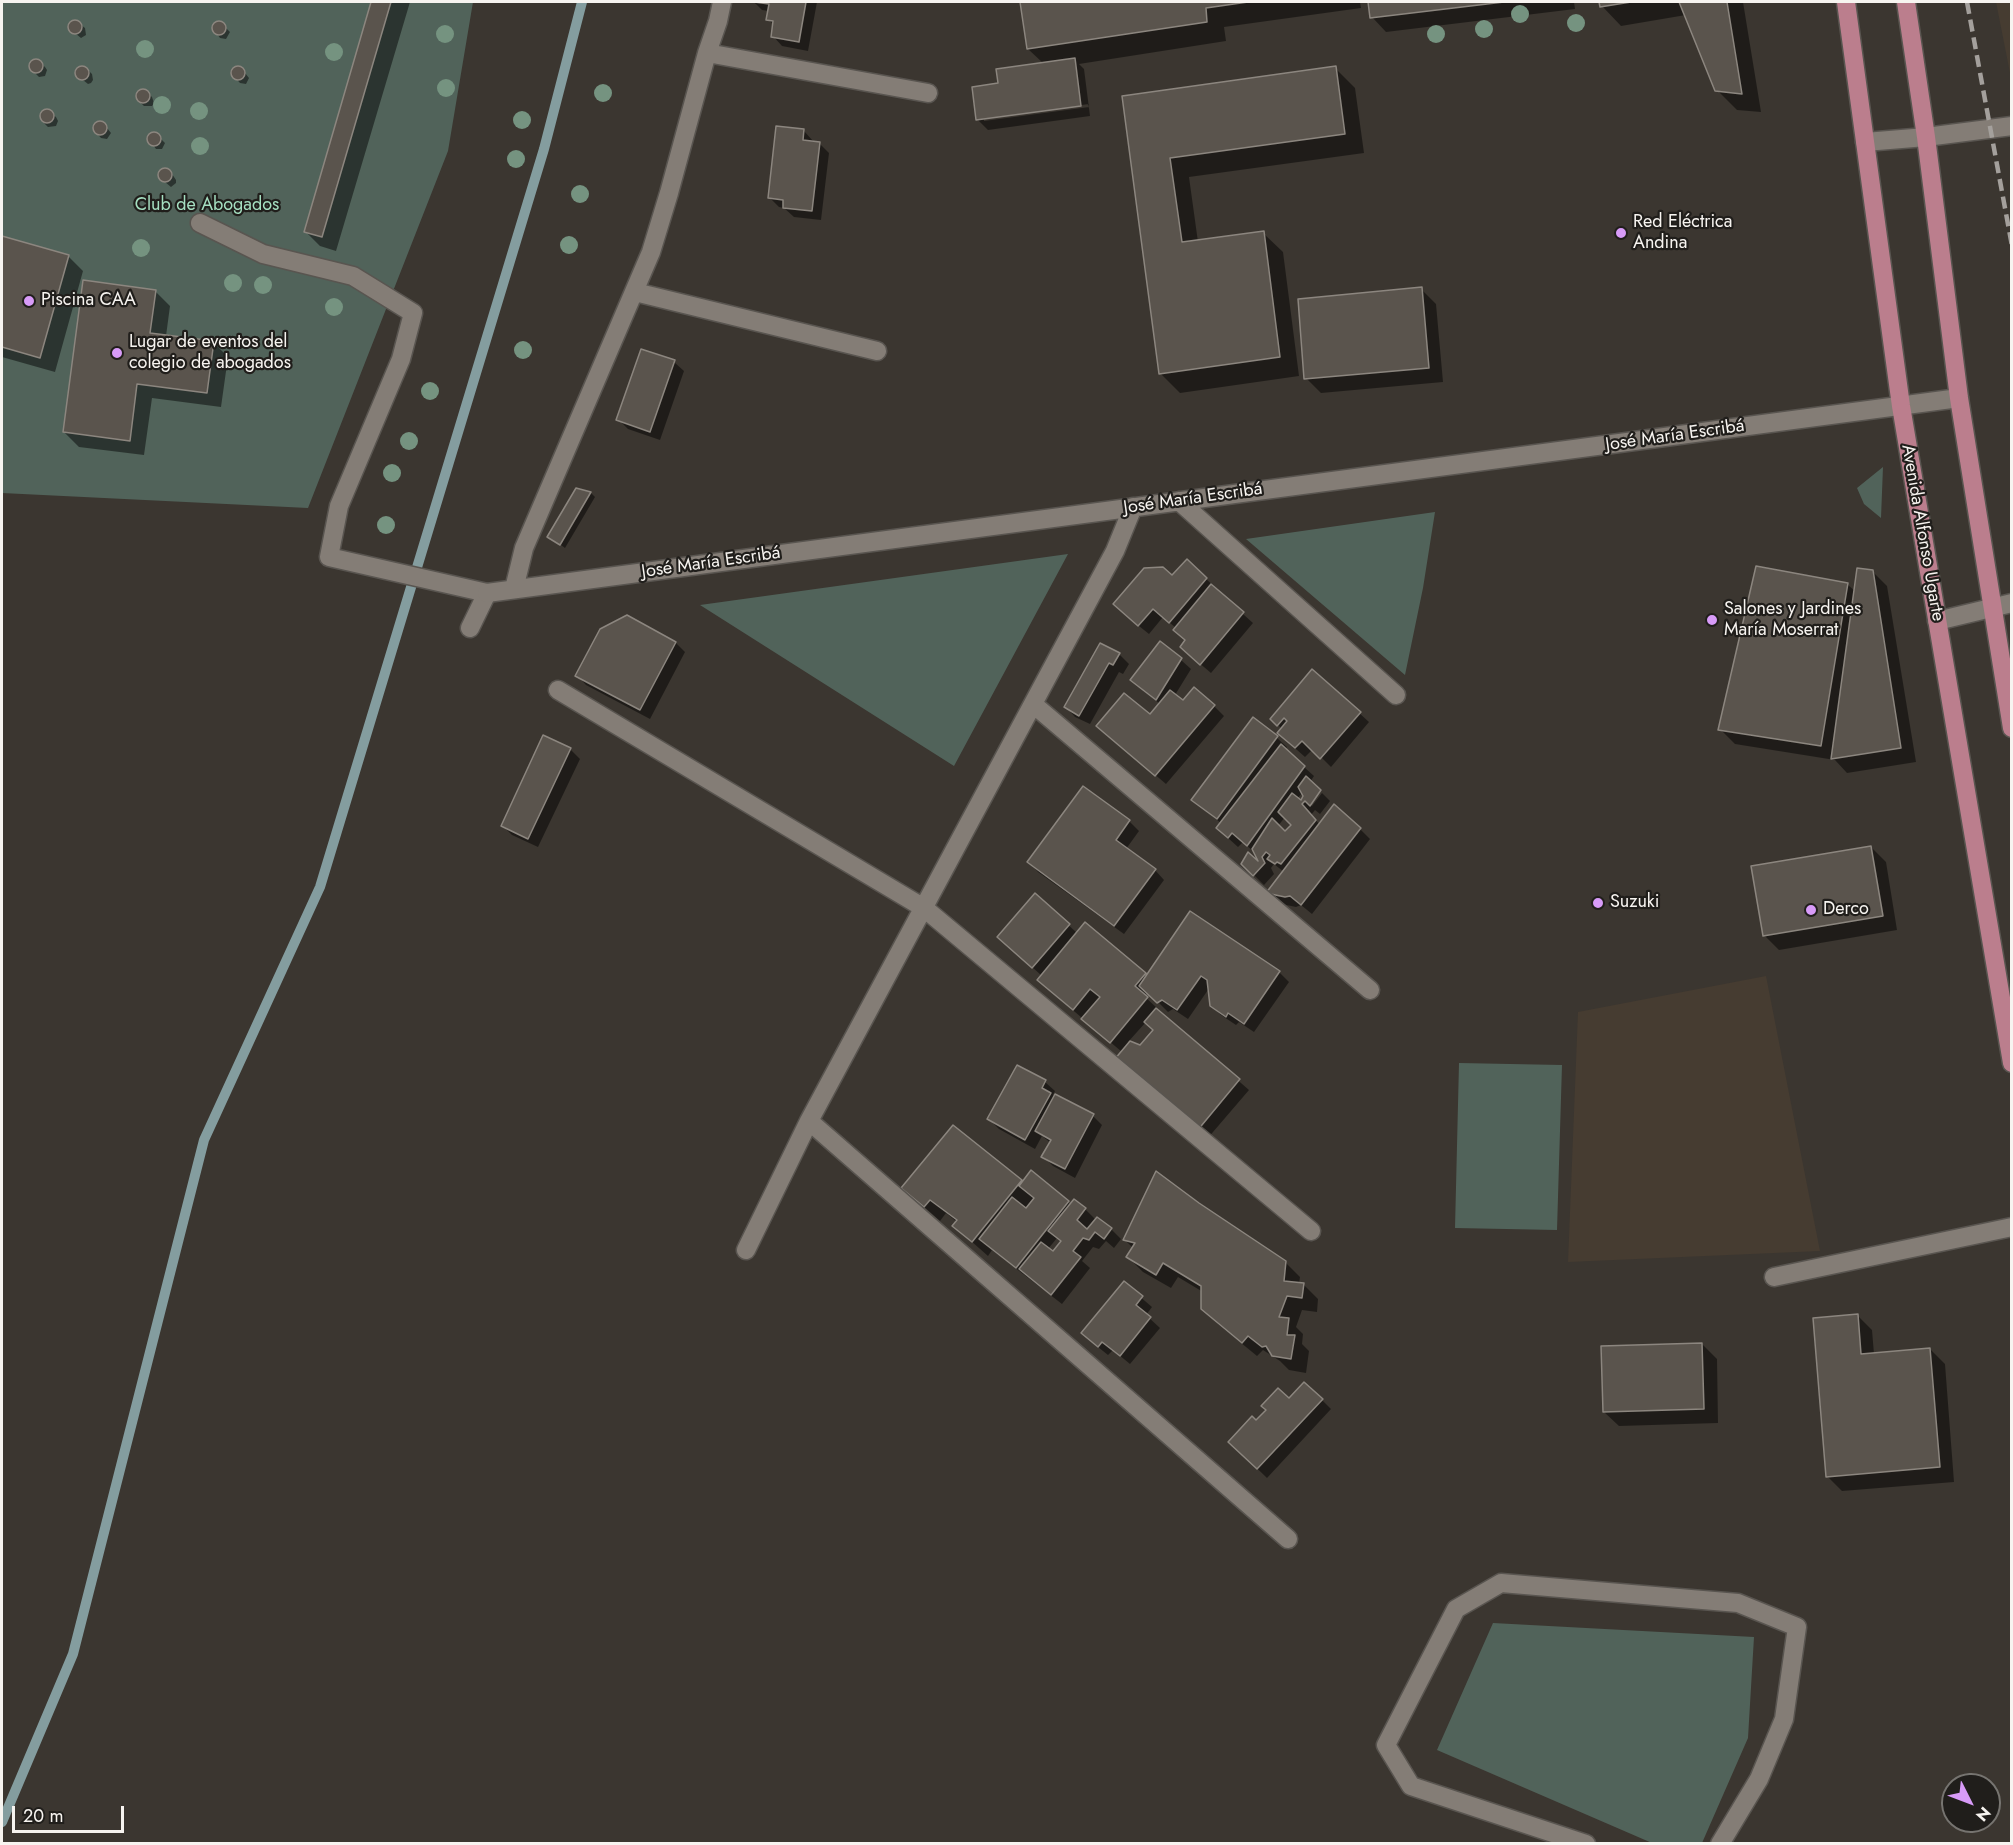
<!DOCTYPE html>
<html>
<head>
<meta charset="utf-8">
<style>
  body { margin:0 }
  #map { position:relative; width:2013px; height:1845px; overflow:hidden; background:#3b3630; font-family:Jost,sans-serif }
  canvas { display:block }
  .frame { position:absolute; inset:0; border:3px solid #f7f4f0; pointer-events:none }
  .north { position:absolute; left:1941px; top:1773px; width:60px; height:60px; box-sizing:border-box; background:#201e1b; border:2px solid #767470; border-radius:50%; rotate:132deg; font-size:16px; font-weight:700; line-height:24px; text-align:center; color:#f7f4f0 }
  .north::after { content:''; display:block; margin:auto; width:21px; height:27px; background:#d89bf8; clip-path:polygon(50% 0,100% 100%,50% 72%,0 100%) }
  .scale { position:absolute; left:12px; top:1806px; width:112px; height:27px; box-sizing:border-box; border:3px solid #f7f4f0; border-top:0; padding-left:8px; font-size:18px; line-height:21px; white-space:nowrap; color:#f7f4f0; -webkit-text-stroke:4px #201e1b; paint-order:stroke }
</style>
</head>
<body>
<div id="map">
<canvas width="2013" height="1845"></canvas>
<div class="frame"></div>
<div class="north">N</div>
<div class="scale">20 m</div>
</div>
<script>
const ctx = document.querySelector('canvas').getContext('2d');
ctx.lineJoin = 'round';
function fill(path, color) { ctx.fillStyle = color; ctx.fill(path, 'evenodd'); }
function trace(path, color, width, dash) { ctx.strokeStyle = color; ctx.lineWidth = width; ctx.lineCap = dash ? 'butt' : 'round'; ctx.setLineDash(dash || []); ctx.stroke(path); }
function label(font, color, halo, rows, align = 'center') {
  ctx.font = font + ' Jost,sans-serif'; ctx.lineWidth = 4.5; ctx.setLineDash([]); ctx.textBaseline = 'middle'; ctx.strokeStyle = halo; ctx.fillStyle = color; for (const [text, x, y, turn = 0] of rows) {
    ctx.save(); ctx.translate(x, y); ctx.rotate((+turn || 0) * Math.PI / 180); ctx.textAlign = isNaN(turn) ? turn : align; if (halo) ctx.strokeText(text, 0, 0); ctx.fillText(text, 0, 0); ctx.restore();
  }
}
fill(new Path2D(`
  M1996 2H2011V78Z
  M1766 976 1820 1251 1568 1262 1578 1012Z`), '#463c31');
fill(new Path2D(`
  M2 2H473L448 151 308 508 2 493Z
  M1883 467 1881 518 1864 504 1857 488Z
  M1435 512 1423 588 1405 675 1246 539Z
  M1068 554 954 766 700 605Z
  M1459 1063 1562 1065 1557 1230 1455 1228Z
  M1493 1623 1754 1637 1748 1738 1702 1843H1652L1437 1750Z`), '#51635a');
fill(new Path2D(`
  M373 2H410L336 251 320 246 305 231Z
  M754 2H817L808 51 782 46 773 36 774 25 768 19 769 11 762 10Z
  M1022 2H1360L1361 8 1224 27 1226 41 1079 64 1084 69 1090 116 988 130 978 120 999 84 1044 64 1028 49ZM1089 104V107L984 121V118Z
  M1370 2H1574L1575 9 1386 32 1372 17Z
  M1601 2H1743L1761 112 1737 110 1717 90 1686 15 1621 26 1602 6Z
  M76 21 85 28 86 35 81 38 70 29 71 23Z
  M220 22 230 32 226 39 220 38 213 28 214 24Z
  M35 60 40 62 45 67 47 70 45 76 39 77 31 69 30 66Z
  M81 68 87 69 92 74 93 80 91 83 88 84 78 76 77 73Z
  M237 68H241L249 78 246 84 240 83 233 75 234 70Z
  M1335 68 1355 88 1364 153 1189 177 1198 242 1263 233 1283 252 1299 376 1180 393 1160 373 1124 97Z
  M142 90 147 92 152 97 154 103 152 106H144L139 101 137 96Z
  M48 111 56 117 58 121 56 126 48 127 43 122 41 116 42 113Z
  M98 122 103 123 111 133 107 139 101 138 94 130 95 124Z
  M804 131 813 141V143L820 144 829 153 821 220 794 217 784 208 779 207 769 197Z
  M155 133 165 143 162 149H156L148 138 149 135Z
  M166 169 170 171 176 180V183L171 187 159 177 161 171Z
  M2 238 68 256 83 271 55 372 2 357Z
  M1421 289 1436 304 1443 382 1321 393 1306 378Z
  M155 291 170 306 166 336 213 342 228 357 221 407 152 398 144 455 79 447 64 432Z
  M674 362 684 371 660 440 628 429 618 419Z
  M576 490 591 493 595 497 565 548 549 536Z
  M1872 571 1887 586 1916 762 1847 773 1835 760 1735 744 1720 729 1847 584 1856 592Z
  M1206 579 1216 588 1215 589 1253 623 1211 673 1191 656 1186 641 1176 628 1163 617 1149 634 1124 614Z
  M676 643 685 652 650 719 586 685 577 675Z
  M1101 645 1119 654 1129 664 1123 674 1119 672 1090 724 1075 717 1066 707Z
  M1181 660 1191 669 1175 695 1183 702 1214 706 1224 716 1166 784 1098 726 1150 716 1160 704 1142 689Z
  M1313 671 1369 722 1331 767 1313 749 1305 757 1288 742 1282 729 1272 719Z
  M1253 720 1277 738 1287 747 1285 750 1314 776 1310 782V803L1312 806 1322 793 1330 801 1320 814 1315 810 1311 815 1320 825 1360 829 1370 839 1312 914 1301 905 1296 907 1277 903 1268 893 1284 872 1274 864 1271 868 1274 874 1264 885 1243 864 1249 854 1263 867 1256 854 1243 842 1238 847 1228 838 1218 828 1222 824 1193 800ZM1303 792 1305 796 1301 802 1297 799ZM1285 817 1293 825 1285 833 1278 826Z
  M570 749 580 759 538 847 512 835 502 825Z
  M1083 788 1129 821 1139 831 1126 849 1155 870 1164 880 1124 934 1038 872 1029 862Z
  M1871 847 1886 862 1897 930 1779 950 1764 935Z
  M1036 895 1077 933 1085 924 1147 976 1190 913 1279 972 1289 982 1254 1032 1239 1022 1236 1025 1221 1015 1211 1005 1210 987 1188 1019 1173 1009 1168 1012 1148 992 1144 996 1157 1008 1156 1009 1249 1090 1207 1139 1122 1052 1048 989 1042 976 1009 946ZM1146 1022 1154 1031 1141 1047 1128 1042Z
  M1045 1082 1055 1091 1053 1095 1093 1116 1102 1125 1075 1178 1053 1166 1043 1156 1051 1143 1042 1136 1035 1149 999 1129 989 1119Z
  M953 1127 1023 1183 1068 1202 1071 1205 1085 1209 1096 1220 1097 1219 1111 1229 1121 1239 1114 1248 1106 1241 1099 1249 1093 1247 1082 1261 1090 1268 1062 1304 992 1250 988 1256 954 1226 957 1222 946 1213 940 1221 903 1188ZM1057 1238 1062 1242 1053 1254 1048 1249Z
  M1198 1204 1285 1262 1300 1277 1299 1284 1304 1285 1318 1299 1317 1312 1302 1310 1296 1327 1303 1334 1302 1344 1309 1351 1306 1373 1289 1370 1280 1361 1263 1350 1257 1356 1218 1324 1202 1309 1203 1292 1178 1277 1171 1288 1143 1272 1128 1257 1133 1248 1125 1240Z
  M1124 1283 1152 1307 1146 1315 1160 1328 1130 1364 1113 1350 1108 1355 1093 1343Z
  M1857 1315 1872 1330 1874 1354 1930 1349 1945 1364 1954 1482 1842 1491 1827 1476Z
  M1702 1344 1717 1359 1718 1423 1619 1426 1604 1412Z
  M1290 1400H1322L1331 1409 1267 1478 1230 1442Z`), '#0007');
trace(new Path2D(`
  M2 1822 73 1654 204 1140 320 887 544 149 582 2`), '#849d9f', 10);
const building = new Path2D(`
  M371 2H391L322 237 304 232Z
  M754 2H806L799 42 771 37 773 21 766 20 769 4Z
  M1020 2H1248L1206 8 1207 22 1027 49Z
  M1368 2H1504L1370 18Z
  M1599 2H1631L1600 7Z
  M1679 2H1727L1742 94 1715 91Z
  M68 27a7 7 0 1 1 14 0a7 7 0 1 1-14 0Z
  M212 28a7 7 0 1 1 14 0a7 7 0 1 1-14 0Z
  M1075 58 1081 106 976 120 972 87 998 83 996 69Z
  M29 66a7 7 0 1 1 14 0a7 7 0 1 1-14 0Z
  M231 73a7 7 0 1 1 14 0a7 7 0 1 1-14 0Z
  M75 73a7 7 0 1 1 14 0a7 7 0 1 1-14 0Z
  M1336 66 1345 134 1170 158 1182 242 1264 231 1280 357 1159 374 1122 96Z
  M136 96a7 7 0 1 1 14 0a7 7 0 1 1-14 0Z
  M40 116a7 7 0 1 1 14 0a7 7 0 1 1-14 0Z
  M93 128a7 7 0 1 1 14 0a7 7 0 1 1-14 0Z
  M776 126 804 129 803 140 820 142 812 211 783 208V200L768 198Z
  M147 139a7 7 0 1 1 14 0a7 7 0 1 1-14 0Z
  M158 175a7 7 0 1 1 14 0a7 7 0 1 1-14 0Z
  M2 236 69 255 40 358 2 347Z
  M83 280 156 290 150 333 214 341 207 393 137 384 130 441 63 432Z
  M1422 287 1429 368 1304 379 1298 299Z
  M641 349 675 360 650 432 616 420Z
  M576 488 591 492 560 545 547 537Z
  M1187 559 1207 578 1169 623 1153 609 1138 626 1113 604 1144 568 1163 567 1172 575Z
  M1756 566 1848 583 1821 746 1718 730Z
  M1857 568 1873 570 1901 748 1831 759Z
  M1211 584 1244 612 1200 665 1180 647 1185 640 1173 630Z
  M627 615 676 642 640 710 575 676 600 629Z
  M1160 641 1182 658 1156 700 1130 680Z
  M1100 643 1120 653 1113 665 1109 663 1079 716 1064 707Z
  M1312 669 1361 712 1320 759 1302 741 1295 748 1277 733 1287 721 1284 718 1277 726 1270 719Z
  M1194 687 1215 705 1155 776 1096 726 1124 693 1150 714 1170 690 1183 700Z
  M1253 717 1278 736 1217 819 1191 800Z
  M543 735 571 748 528 839 501 826Z
  M1281 744 1305 766 1247 846 1232 833 1228 838 1216 828Z
  M1306 776 1321 790 1310 806 1305 801 1302 804 1316 820 1281 864 1277 862 1275 864 1267 859 1270 855 1266 852 1262 857 1265 863 1253 876 1241 864 1248 852 1258 861 1252 849 1272 818 1285 831 1291 825 1278 812 1292 793 1301 800 1303 796 1298 787Z
  M1083 786 1130 820 1116 840 1156 869 1114 926 1027 862Z
  M1334 804 1361 828 1301 905 1290 896 1285 897 1266 893Z
  M1871 846 1883 916 1763 936 1751 866Z
  M1035 893 1070 924 1032 968 997 937Z
  M1190 911 1280 971 1244 1024 1228 1013 1226 1017 1210 1006 1207 980 1201 976 1177 1010 1162 1000 1157 1003 1139 986Z
  M1085 922 1146 973 1135 986 1148 997 1110 1043 1081 1019 1100 997 1090 989 1073 1010 1037 980Z
  M1156 1008 1240 1079 1197 1131 1114 1060 1130 1041 1140 1045 1153 1030 1144 1022Z
  M1017 1065 1046 1080 1042 1088 1051 1093 1025 1140 987 1119Z
  M1055 1094 1094 1114 1065 1169 1041 1157 1051 1140 1035 1131Z
  M953 1125 1022 1180 972 1242 952 1226 957 1220 930 1200 924 1207 901 1188Z
  M1031 1170 1069 1201 1016 1268 979 1239 1012 1197 1026 1208 1034 1198 1019 1186Z
  M1156 1171 1199 1203 1286 1261 1284 1281 1304 1283 1302 1298 1287 1296 1279 1317 1289 1318 1287 1335H1295L1291 1359 1272 1356 1266 1346 1262 1347 1248 1336 1242 1343 1201 1309V1286L1163 1263 1156 1275 1126 1257 1135 1243 1123 1240Z
  M1074 1199 1086 1208 1077 1220 1087 1229 1097 1217 1112 1228 1104 1239 1095 1232 1089 1240 1083 1238 1073 1251 1081 1257 1051 1295 1019 1269 1041 1242 1053 1251 1061 1241 1048 1231Z
  M1124 1281 1143 1296 1136 1305 1151 1317 1120 1356 1102 1342 1098 1347 1081 1333Z
  M1858 1314 1861 1354 1930 1348 1940 1467 1826 1477 1813 1318Z
  M1702 1343 1704 1409 1603 1412 1601 1346Z
  M1304 1382 1323 1399 1257 1469 1228 1442 1252 1416 1256 1420 1266 1410 1261 1406 1278 1388 1289 1398Z`);
fill(building, '#5a544d');
trace(building, '#8c867f', 1.5);
const service = new Path2D(`
  M1865 142 1926 137 2012 126
  M200 223 263 254 353 276 413 313 401 359 339 506 329 557 487 593 470 628
  M1937 621 2012 603
  M1774 1277 2012 1227
  M1586 1844 1411 1786 1386 1745 1456 1609 1501 1583 1738 1603 1797 1627 1784 1719 1759 1779 1720 1844`);
const minor = new Path2D(`
  M707 53 928 93
  M635 292 877 351
  M1179 501 1396 695
  M514 589 524 548 651 252 669 193 707 53 718 21 722 2
  M487 593 1959 398
  M558 690 924 908 1311 1231
  M1033 704 1370 990
  M809 1121 1288 1539
  M746 1250 809 1121 1115 551 1133 507`);
const primary = new Path2D(`
  M1846 2 1901 406 2012 1063
  M1906 2 1926 137 1959 398 2012 728`);
trace(service, '#595550', 21);
trace(minor, '#595550', 21);
trace(primary, '#595550', 21);
trace(service, '#847d76', 18);
trace(minor, '#847d76', 18);
trace(primary, '#bb7e8d', 18);
trace(new Path2D(`
  M1967 2 2012 246`), '#a4a09c', 4.5, [12, 6]);
ctx.fillStyle = '#759380';
for (const [x, y] of [
  [1520,14],
  [1576,23],
  [1484,29],
  [445,34],
  [1436,34],
  [145,49],
  [334,52],
  [446,88],
  [603,93],
  [162,105],
  [199,111],
  [522,120],
  [200,146],
  [516,159],
  [580,194],
  [569,245],
  [141,248],
  [233,283],
  [263,285],
  [334,307],
  [523,350],
  [430,391],
  [409,441],
  [392,473],
  [386,525]
]) { ctx.beginPath(); ctx.arc(x, y, 9, 0, 2 * Math.PI); ctx.fill(); }
for (const [x, y, r, color] of [
  [1621,233,6,"#d89bf8"],
  [29,301,6,"#d89bf8"],
  [117,353,6,"#d89bf8"],
  [1712,620,6,"#d89bf8"],
  [1598,903,6,"#d89bf8"],
  [1811,910,6,"#d89bf8"]
]) { const dot = new Path2D(); dot.arc(x, y, r, 0, 2 * Math.PI); ctx.fillStyle = color; ctx.fill(dot); trace(dot, '#201e1b', 2); }
label('18px', '#a5dfc1', '#201e1b', [
  ["Club de Abogados",207,206]
]);
label('18px', '#f7f4f0', '#201e1b', [
  ["Red Eléctrica",1633,223],
  ["Andina",1633,244],
  ["Piscina CAA",41,301],
  ["Lugar de eventos del",129,343],
  ["colegio de abogados",129,364],
  ["Salones y Jardines",1724,610],
  ["María Moserrat",1724,631],
  ["Suzuki",1610,903],
  ["Derco",1823,910]
], 'left');
label('18px', '#f7f4f0', '#201e1b', [
  ["José María Escribá",1675,436,-8],
  ["José María Escribá",1193,499,-8],
  ["Avenida Alfonso Ugarte",1922,533,80],
  ["José María Escribá",711,563,-8]
]);
</script>
</body>
</html>
